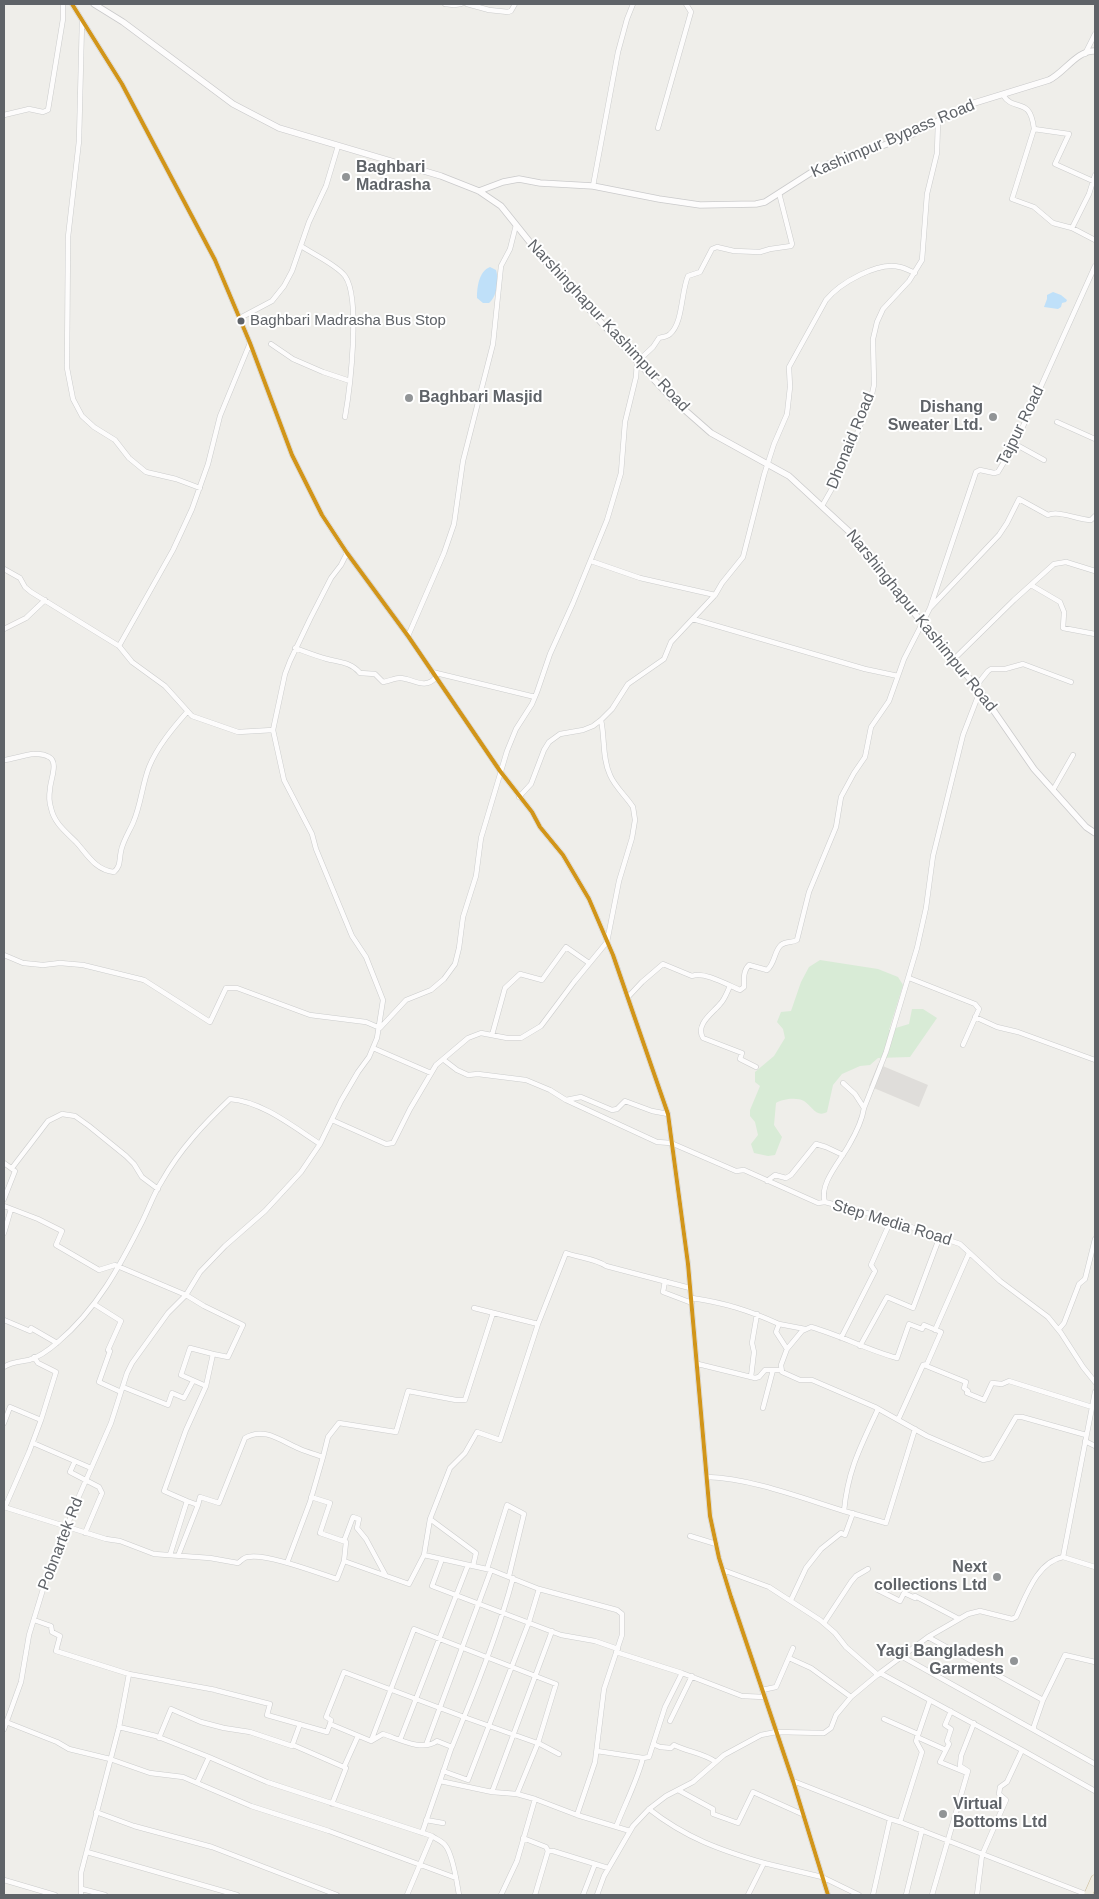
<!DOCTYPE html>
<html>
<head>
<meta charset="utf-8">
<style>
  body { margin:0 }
  #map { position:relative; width:1099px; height:1899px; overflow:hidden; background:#efeeea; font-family:Helvetica,sans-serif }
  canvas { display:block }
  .frame { position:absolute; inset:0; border:5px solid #5f6368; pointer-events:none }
</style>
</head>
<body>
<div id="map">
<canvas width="1099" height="1899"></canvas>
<div class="frame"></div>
</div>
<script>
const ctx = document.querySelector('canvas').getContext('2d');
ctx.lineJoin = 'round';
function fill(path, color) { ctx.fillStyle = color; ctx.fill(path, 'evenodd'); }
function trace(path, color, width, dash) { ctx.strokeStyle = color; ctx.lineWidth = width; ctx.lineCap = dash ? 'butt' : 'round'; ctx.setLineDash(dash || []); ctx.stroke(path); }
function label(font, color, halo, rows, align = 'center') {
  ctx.font = font + ' Helvetica,sans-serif'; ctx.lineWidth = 4; ctx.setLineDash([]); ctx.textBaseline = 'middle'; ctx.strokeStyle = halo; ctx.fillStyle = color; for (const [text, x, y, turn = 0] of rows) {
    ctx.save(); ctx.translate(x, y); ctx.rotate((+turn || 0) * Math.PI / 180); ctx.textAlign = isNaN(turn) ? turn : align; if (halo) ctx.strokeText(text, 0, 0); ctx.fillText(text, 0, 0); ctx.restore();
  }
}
fill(new Path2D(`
  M878 1064 928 1085 919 1107 869 1086Z`), '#dfddda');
fill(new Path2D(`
  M820 960 878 969 898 977 903 985 889 1030 909 1024 912 1009H923L937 1018 910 1057 878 1058 870 1065 860 1066 842 1074 833 1085 827 1112C816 1118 812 1106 804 1101 797 1097 782 1099 776 1103L774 1125 782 1137 775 1155 768 1156 754 1153 751 1144 758 1135 755 1122 750 1116V1110L760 1086 755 1082V1072L774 1056 785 1038 783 1029 777 1022 781 1012 791 1011 801 982 809 967Z`), '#d8ebd6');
fill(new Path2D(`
  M490 267 496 270C499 280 497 297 489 303H483L477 298C477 287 479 271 490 267Z
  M1053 292 1061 295 1067 300 1066 302 1062 303 1061 307 1058 309 1044 307 1047 299V295Z`), '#bfe0f9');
const street = new Path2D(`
  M72 4 122 84 215 260 250 343 292 455 322 515 347 553 408 636 500 771 532 812 540 827 563 855 589 899 613 955 668 1114 688 1264 710 1516 719 1558 731 1597 793 1781 828 1895
  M445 4 454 5 461 4
  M467 4 489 10 508 12 511 11 515 4
  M82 21 79 141 68 237 67 368 73 399 82 416 94 427 115 440 129 458 146 472 176 479 200 488
  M1085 54 1095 34
  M1003 95C1014 113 1030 95 1034 129L1069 134 1055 164 1093 181
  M4 115 29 109 43 112 48 110 63 19V4
  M658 128 691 12 686 4
  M1034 129 1012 199 1034 207 1053 223 1072 228
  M1095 175 1089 194 1072 228 1095 240
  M593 186 618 52 627 19 633 4
  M301 246C313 254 337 265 345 276 361 298 350 389 345 417
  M240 318 272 301 284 286 292 271 309 222 326 186 338 146
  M271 344 293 359 323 372 350 381
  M1057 422 1095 439
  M1015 444 1044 460
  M822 506 838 478 850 452 872 394 874 385 873 339 877 322 883 309 909 281 922 260 927 194 937 153 938 122
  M591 561 640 578 715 595
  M4 569 20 578 25 587 31 592 119 646 132 662 165 686 192 716 238 732 273 730
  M1031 585 1060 602 1064 612 1063 628 1095 634
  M931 607 999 535 1007 523 1019 499 1048 515C1059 510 1078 520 1091 520L1095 516
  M693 619 865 669 898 676
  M4 629 26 618 45 600
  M408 636 444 553 454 524 463 461 493 344 501 266 510 249 516 225
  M119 646 173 550 192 509 208 464 220 416 250 343
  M295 648C306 652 316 656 327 659 339 662 351 662 360 673L375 674 383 682C389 681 395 678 400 678 412 678 425 691 436 677
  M954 659 1014 600 1054 564 1066 562 1095 571
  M432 672 535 697
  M976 686 988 671 991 669H1005L1023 664 1071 682
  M4 760C17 759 36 749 49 757 59 762 50 781 50 789 49 795 49 802 51 808 54 823 66 832 76 842 87 854 95 870 114 872 121 866 119 860 121 851 123 841 129 832 133 823 141 805 142 785 149 767 157 747 173 728 187 712
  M1053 790 1073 755
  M519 797 531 784 544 750 549 742 560 734 583 730 593 726 601 720 612 709 628 684 664 659 671 642 715 595 722 583 743 557 764 475 774 444 787 414 790 387 789 367 826 300C840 283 878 261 900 267 905 268 910 271 915 273
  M4 955 23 963 43 965 60 963 83 965 144 980 210 1022 226 988H237L310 1015 366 1022 380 1028 406 1000 431 990 444 979 455 964 459 948 463 917 476 876 481 838 507 751 516 729 532 704 537 692 550 654 573 603 607 520 621 473 625 422 636 377 637 362 653 347 659 338C662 337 667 337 670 334 683 323 681 292 688 276L700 272 712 249 717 247 734 251 760 252 770 249 791 246 792 244 779 193
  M909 978 975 1004 979 1009 963 1045
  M730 986C727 992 725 999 720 1004 713 1013 695 1024 703 1038L742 1053 740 1059 756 1067
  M628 997 642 982 663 964 692 976C704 971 728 985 740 990L744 987C744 979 743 971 749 965L767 970C775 964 774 951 781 945 786 941 792 943 797 940L809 892 836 827 841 797 854 773 865 757 871 727 889 701 904 659 930 608 976 472 980 470 994 473 998 472 1015 444 1095 266
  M975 1017 997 1027 1018 1032 1095 1060
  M492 1035 505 988 520 974 542 980 566 947 589 963
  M373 1048 431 1073
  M444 1060 457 1070 468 1075 478 1074 526 1080 550 1090 566 1100 581 1097 612 1110 617 1109 625 1101 652 1111 668 1114
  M566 1100 657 1142 671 1143 736 1171 744 1170 818 1203 825 1202 885 1218 960 1244 1000 1281 1048 1317 1061 1333 1083 1367 1095 1382
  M864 1108 886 1052 917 948 926 908 933 856 963 735 980 691
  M332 1120 386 1144 393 1143 410 1109 436 1065 468 1038 481 1033 507 1038H521L541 1026 574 982 607 942 619 881 632 838 635 820 633 807C626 796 615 787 610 775 602 758 605 738 601 720
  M4 1163 15 1171 4 1199
  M12 1168 48 1121 62 1114 75 1116 89 1126 126 1156 134 1164 142 1177 158 1189
  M767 1181 775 1175 786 1178 791 1175 816 1144 826 1147 843 1155
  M825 1202C818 1185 841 1160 849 1145 856 1133 862 1121 864 1108L855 1094 843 1083
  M4 1206 38 1219 62 1231 56 1245 99 1270 115 1265 186 1295 168 1313 132 1363 127 1373 111 1423 76 1503 44 1586 29 1635 21 1682 4 1729
  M4 1233 11 1209
  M665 1281 663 1292 692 1303
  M692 1298C725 1303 748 1310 779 1324L776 1332 787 1349 781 1365 782 1372 800 1380H812L875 1407 927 1436 983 1460 992 1458 1016 1417H1022L1086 1435
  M94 1304 121 1321 108 1350 110 1351 99 1382 121 1392
  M474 1308 538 1324 566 1253C579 1258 594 1258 606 1266L690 1288
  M4 1320 30 1331 31 1328 57 1343
  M779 1324 805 1329
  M1059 1329 1064 1323 1079 1284 1085 1279 1095 1239
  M935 1330 969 1253
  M841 1338 875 1271 871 1265 891 1220
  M860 1346 887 1297 913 1308 940 1236
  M787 1349 802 1331 811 1327C840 1335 867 1350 897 1358L909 1324 922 1329 924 1325 941 1332 927 1364 923 1365 898 1420
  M698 1364 755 1378 759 1377 765 1370H780
  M924 1365 966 1382 964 1388 968 1391 967 1393 984 1400 992 1383 1002 1384 1009 1381 1092 1407
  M4 1367C11 1362 20 1362 29 1360 39 1357 50 1349 58 1342 97 1309 120 1266 142 1222 149 1208 154 1193 162 1181 180 1149 204 1124 230 1099 263 1102 292 1126 320 1144
  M751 1377 754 1352 752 1343 757 1314
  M206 1386 181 1375 190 1348 213 1354
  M123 1387 168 1405 172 1393 184 1398 193 1381
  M1095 1392 1063 1557 1095 1567
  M763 1408 773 1370
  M4 1423 10 1407 41 1420 56 1372 38 1363 34 1357
  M1085 1441 1095 1446
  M33 1443 91 1468
  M323 1457 328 1437 339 1423 396 1432 408 1391 456 1400H465L493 1313
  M75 1461 70 1472 99 1487 102 1493 85 1533
  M707 1477C750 1478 802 1498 844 1511 848 1469 861 1446 878 1409
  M311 1497 330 1503 320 1533 346 1542 344 1561
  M187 1501 198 1505 200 1497 219 1503 245 1438C265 1426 282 1442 300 1449 307 1452 315 1454 323 1457L310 1502 287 1563
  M4 1507 106 1539 120 1541 154 1554 210 1558 238 1563C241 1561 244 1557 248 1557 266 1553 318 1573 337 1579L344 1561 409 1584 424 1555 491 1570 539 1589 617 1610 622 1614V1635L604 1689 595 1762 577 1815
  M5 1507 29 1452 41 1420
  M844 1511 886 1523 915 1429
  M430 1519 476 1553 473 1566
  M690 1536 716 1544
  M344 1541 353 1517 359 1519 357 1528 366 1539 386 1576
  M170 1555 187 1501 164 1491 186 1430 206 1386 213 1354 228 1357 243 1325 204 1306 186 1295 200 1272 225 1246 265 1211 301 1172 320 1144 341 1101 358 1072 369 1057 377 1038 383 1000 366 957 352 936 316 849 312 834 284 780 273 730 285 674 290 661 310 619 331 578 341 565 347 553
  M424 1555 430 1519 450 1468 465 1453 477 1432 500 1440 538 1324
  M178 1556 198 1505
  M1063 1557C1037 1562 1026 1596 1016 1617L1012 1619 980 1611 968 1614 928 1637 1043 1700 1034 1726V1730L1095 1764
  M442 1559 432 1586 561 1635 595 1641 618 1649
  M487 1569 507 1505 524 1514 509 1576
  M723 1570 769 1587 820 1620 835 1633 846 1647 878 1675
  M878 1590 900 1601 904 1593 915 1598V1596L959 1619
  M791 1600 806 1568 821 1549 841 1533 845 1535 853 1513
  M34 1620 51 1626 52 1632 60 1636 56 1651 129 1674
  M824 1623 851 1582 856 1576 868 1569
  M616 1652 682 1673 742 1696 764 1697
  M901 1656 1034 1730
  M789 1658 811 1668 851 1697
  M880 1673 1022 1750
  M215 1690 270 1704 267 1715 327 1732 330 1724 371 1741 383 1734C399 1739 422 1752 437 1741L452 1747 464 1717 540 1744 559 1754
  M762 1690 776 1687 793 1648
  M1043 1700 1065 1655 1095 1662
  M951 1711 945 1725 951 1729 947 1741 949 1744 940 1762 967 1773
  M884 1719 918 1734
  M670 1721 692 1676
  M6 1722 57 1742 69 1749 110 1759 150 1773 183 1777 197 1783 209 1757
  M330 1724 331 1720 326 1717 344 1672 464 1717C483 1671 500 1626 513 1578
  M119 1727 156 1736 209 1757 267 1782 432 1836C436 1839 442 1841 445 1845 453 1854 457 1883 459 1895
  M917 1737 946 1750
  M159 1738 171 1709 201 1722 224 1728 250 1732 292 1746 300 1724
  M400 1740 468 1565
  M371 1741 414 1629 556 1684 538 1743 517 1794
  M653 1744 660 1747 671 1748 674 1745C688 1752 703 1753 716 1762
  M293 1745 346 1768 332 1804
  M426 1745 491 1570
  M452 1746 440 1781 492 1792 517 1794 535 1799 517 1861 501 1895
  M597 1751 643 1758
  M344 1767 358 1736
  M443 1771 468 1780 529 1622 539 1589
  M793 1781 890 1819
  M197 1783 251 1806 329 1831 456 1878
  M678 1790 713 1809V1814L738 1823 753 1792 802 1814
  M492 1792 552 1631
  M535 1799 577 1815 630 1831
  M649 1809C686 1838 720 1850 764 1863
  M96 1812 134 1826 212 1847 337 1895
  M426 1820 443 1823
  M900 1822 1088 1895
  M616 1827C625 1804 637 1781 643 1758L649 1757 665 1707 682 1673
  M422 1833 440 1781H441
  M523 1838 546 1847 548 1851
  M87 1852 237 1895
  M4 1880 55 1895
  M82 1889 105 1895
  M81 1895V1873L119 1727 129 1674 216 1690
  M407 1895 432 1836
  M535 1895 548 1851H553L608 1868
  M583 1895 595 1864
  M597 1895 604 1876 633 1826 649 1809 666 1796 693 1782 724 1755 761 1735 776 1732 824 1733 831 1728 836 1715 851 1697 881 1672 928 1637
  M748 1895 764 1863 822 1877 859 1895
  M873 1895 890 1819 900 1822 922 1752 916 1741 930 1700
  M906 1895 922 1830
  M932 1895 968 1771 960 1766 961 1756 974 1723
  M977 1895 982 1855 1006 1800 999 1794 1000 1787 1007 1782 1022 1750 1095 1791`);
const secondary = new Path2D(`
  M94 4 123 22 233 104 279 128 441 176 479 191 501 206 549 266 670 397 711 433 789 476 855 537 899 595 980 691 1034 769 1086 827 1095 833
  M479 191 503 182 519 179 540 183 593 186 659 199 700 205 756 204 765 202 815 170 833 162 879 147 913 134 971 104 1049 80C1064 73 1077 50 1095 51`);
const highway = new Path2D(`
  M1088 1895 1095 1879`);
trace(street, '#cbcccc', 5.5);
trace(secondary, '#cacacb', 7);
trace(highway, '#c8b996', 9);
trace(street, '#fdfcfc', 4.5);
trace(secondary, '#fdfcfc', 5.5);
trace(highway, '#f0ede3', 8);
trace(new Path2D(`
  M72 4 122 84 215 260 250 343 292 455 322 515 347 553 408 636 500 771 532 812 540 827 563 855 589 899 613 955 668 1114 688 1264 710 1516 719 1558 731 1597 793 1781 828 1895`), '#d1951a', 4);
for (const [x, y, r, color] of [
  [346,177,5,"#919496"],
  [241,321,4.5,"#5f6368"],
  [409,398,5,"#919496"],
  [993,417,5,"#919496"],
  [997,1577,5,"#919496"],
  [1014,1661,5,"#919496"],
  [943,1814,5,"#919496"]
]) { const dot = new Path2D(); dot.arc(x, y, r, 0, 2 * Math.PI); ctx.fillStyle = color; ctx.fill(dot); trace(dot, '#fff', 2); }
label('15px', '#5f6368', '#fff', [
  ["Baghbari Madrasha Bus Stop",250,321]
], 'left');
label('16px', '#5f6368', '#fff', [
  ["Kashimpur Bypass Road",893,139,-23],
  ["Narshinghapur Kashimpur Road",608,326,47],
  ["Tajpur Road",1021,426,-64],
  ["Dhonaid Road",851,441,-68],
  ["Narshinghapur Kashimpur Road",921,621,51],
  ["Step Media Road",892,1223,17],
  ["Pobnartek Rd",61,1544,-69]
]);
label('bold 16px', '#5f6368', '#fff', [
  ["Baghbari",356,168],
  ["Madrasha",356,186],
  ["Baghbari Masjid",419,398],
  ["Dishang",983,408,"right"],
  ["Sweater Ltd.",983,426,"right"],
  ["Next",987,1568,"right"],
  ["collections Ltd",987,1586,"right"],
  ["Yagi Bangladesh",1004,1652,"right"],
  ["Garments",1004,1670,"right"],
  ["Virtual",953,1805],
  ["Bottoms Ltd",953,1823]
], 'left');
</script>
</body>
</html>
